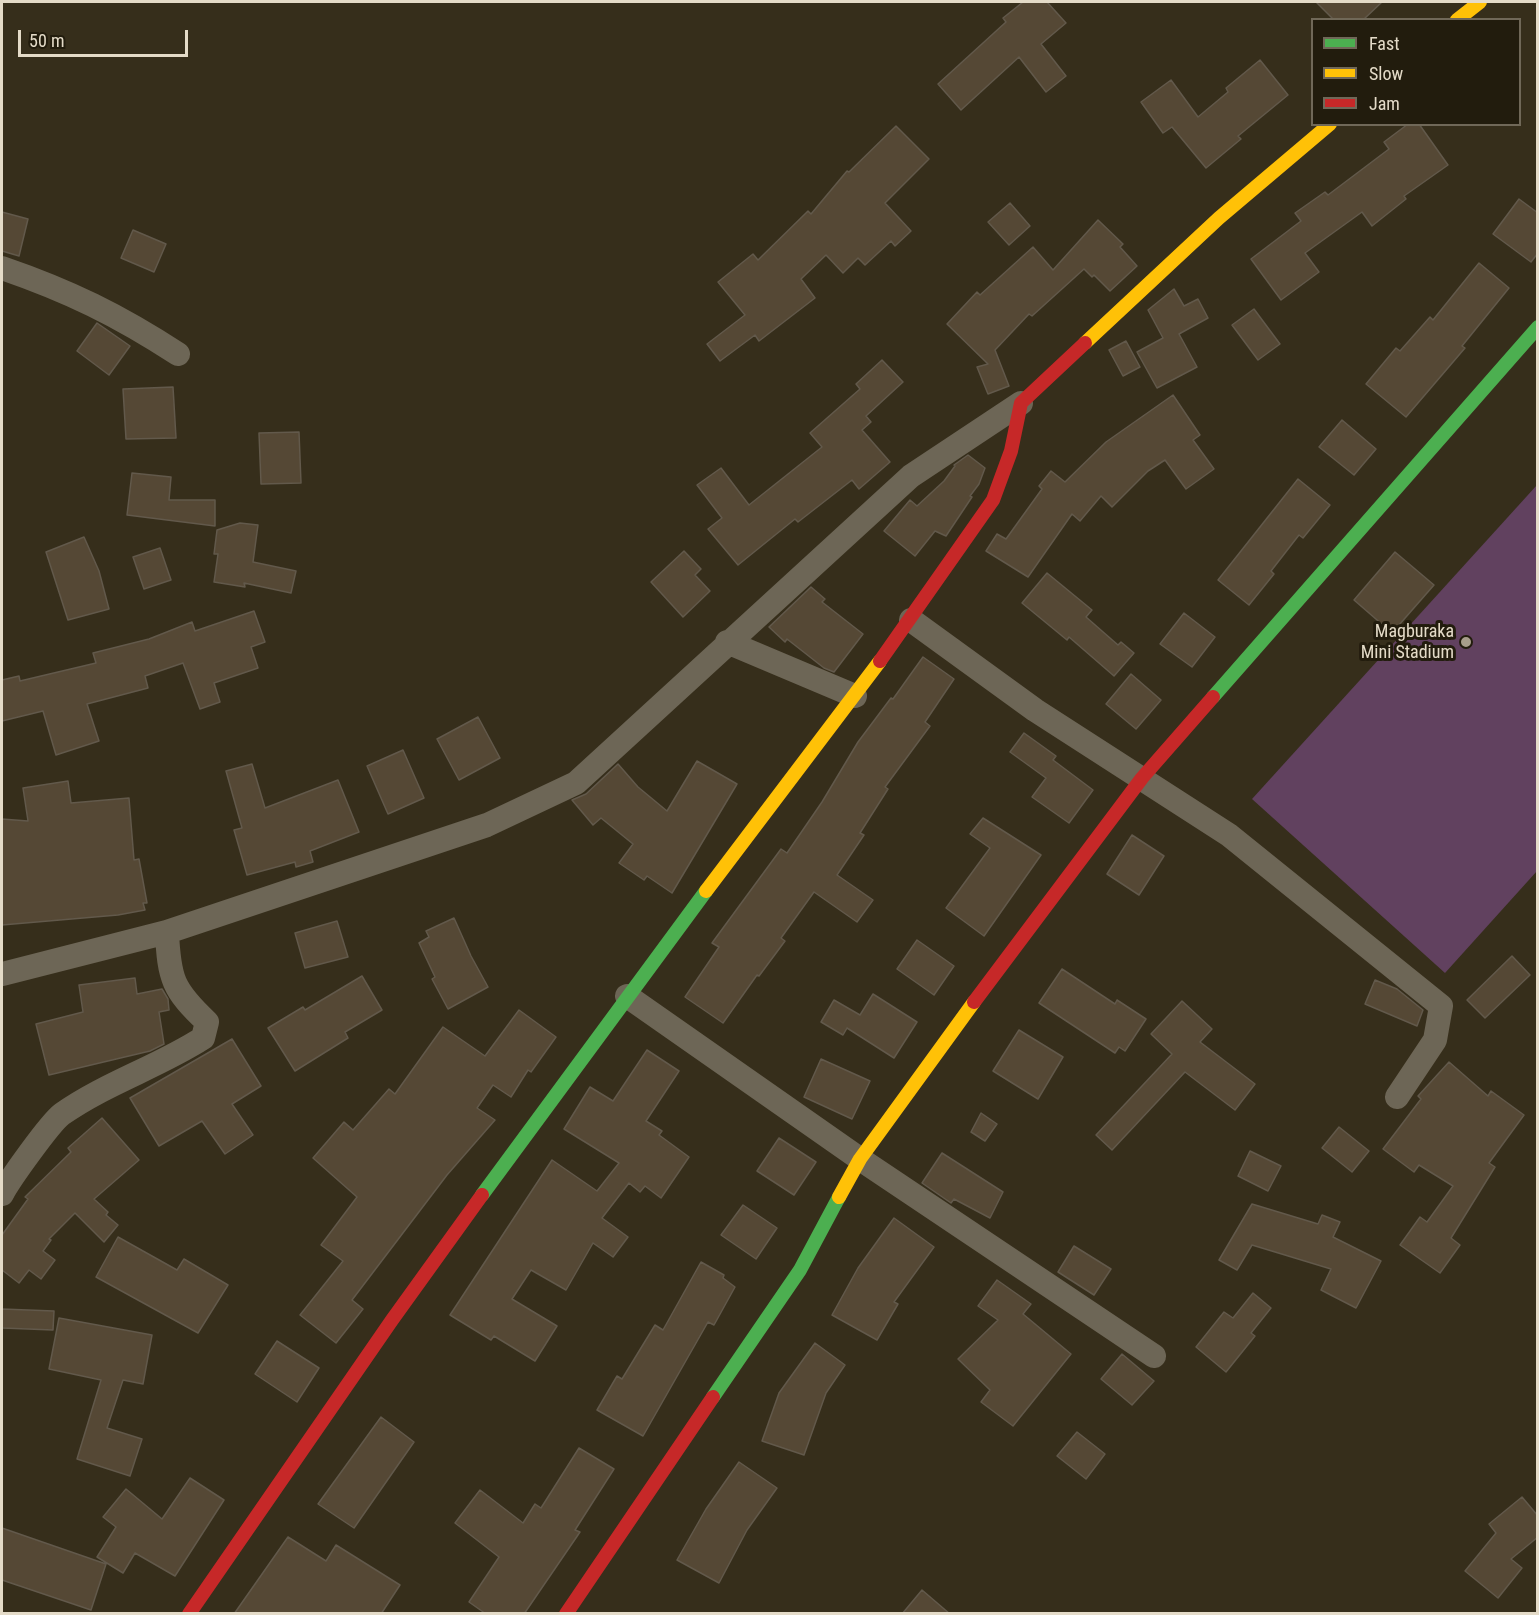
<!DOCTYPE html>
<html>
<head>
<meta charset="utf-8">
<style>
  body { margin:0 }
  #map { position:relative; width:1539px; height:1615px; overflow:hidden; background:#362e1b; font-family:"Roboto Condensed",sans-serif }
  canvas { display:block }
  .frame { position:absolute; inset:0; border:3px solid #e4dbc8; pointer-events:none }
  .legend { position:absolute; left:1311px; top:18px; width:210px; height:108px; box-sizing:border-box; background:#221c0d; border:2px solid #706858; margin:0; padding:8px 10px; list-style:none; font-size:18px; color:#e4dbc8 }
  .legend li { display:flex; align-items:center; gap:12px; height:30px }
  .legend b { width:30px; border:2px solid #706858 }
  .scale { position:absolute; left:18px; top:30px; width:170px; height:27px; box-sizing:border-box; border:3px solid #e4dbc8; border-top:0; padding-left:8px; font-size:18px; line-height:21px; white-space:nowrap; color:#e4dbc8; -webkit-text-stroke:4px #221c0d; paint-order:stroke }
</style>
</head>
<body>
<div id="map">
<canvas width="1539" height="1615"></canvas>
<div class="frame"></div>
<ul class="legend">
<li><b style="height:8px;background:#4caf50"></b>Fast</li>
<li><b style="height:8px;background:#ffc107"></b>Slow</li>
<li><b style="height:8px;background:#c62828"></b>Jam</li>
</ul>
<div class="scale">50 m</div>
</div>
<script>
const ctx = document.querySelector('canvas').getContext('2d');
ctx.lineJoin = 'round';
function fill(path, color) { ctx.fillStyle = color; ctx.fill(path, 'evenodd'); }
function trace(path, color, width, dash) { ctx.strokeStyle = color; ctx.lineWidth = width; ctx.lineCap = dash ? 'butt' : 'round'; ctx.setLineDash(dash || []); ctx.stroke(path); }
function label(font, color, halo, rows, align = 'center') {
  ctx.font = font + ' "Roboto Condensed",sans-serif'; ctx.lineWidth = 6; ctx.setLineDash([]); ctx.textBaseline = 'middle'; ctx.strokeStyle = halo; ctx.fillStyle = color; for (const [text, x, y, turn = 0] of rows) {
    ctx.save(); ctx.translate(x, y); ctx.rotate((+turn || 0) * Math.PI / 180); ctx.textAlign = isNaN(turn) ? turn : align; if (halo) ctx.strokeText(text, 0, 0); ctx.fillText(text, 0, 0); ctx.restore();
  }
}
fill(new Path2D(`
  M1537 485V871L1445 973 1252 799Z`), '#61415f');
const building = new Path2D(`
  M1023 2H1047L1066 23 1041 44 1066 76 1046 92 1019 57 961 110 938 84 1006 22 1003 18Z
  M1316 2H1382L1363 20H1334Z
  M1260 60 1288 95 1238 136 1241 139 1206 168 1172 127 1163 133 1141 102 1171 80 1198 117 1228 92 1226 88Z
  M1408 124H1419L1448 165 1404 196 1406 199 1372 226 1362 212 1305 253 1319 272 1281 300 1251 259 1301 221 1295 213 1325 192 1328 195 1389 149 1384 142Z
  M896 126 929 159 885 203 911 231 895 246 891 241 865 265 858 258 843 273 826 255 801 279 815 298 759 341 755 335 720 361 707 344 745 315 718 282 753 254 758 260 808 211 811 214 847 171 849 172Z
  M1519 199 1538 213V253L1531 262 1493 234Z
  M1010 203 1030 226 1009 245 988 222Z
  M2 212 28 219 19 256 2 251Z
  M1098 220 1123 244 1120 247 1137 266 1110 291 1094 275 1092 277 1084 269 1032 316 1029 314 995 350 1009 386 988 394 977 367 988 364 947 324 977 292 980 295 1033 247 1053 270Z
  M133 230 166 244 154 272 121 258Z
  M1479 263 1509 288 1462 346 1465 348 1406 417 1366 384 1396 348 1400 351 1430 317 1433 320Z
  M1174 289 1184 306 1198 299 1208 318 1179 334 1197 367 1157 388 1137 352 1163 338 1148 310Z
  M1254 309 1280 344 1258 360 1232 325Z
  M97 323 130 346 109 375 77 351Z
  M1126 341 1140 367 1123 376 1109 350Z
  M882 360 903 382 866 416 871 422 862 430 890 462 859 489 852 480 798 522 795 519 738 565 708 529 722 518 697 485 721 468 749 505 822 447 810 433 860 389 856 384Z
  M173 387 176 438 126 439 123 389Z
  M1173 395 1200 435 1193 440 1214 469 1186 489 1165 460 1148 471 1112 507 1101 496 1080 521 1072 514 1028 577 986 551 997 534 1006 539 1042 489 1039 486 1051 471 1065 482 1106 442Z
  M1342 420 1376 449 1354 475 1319 447Z
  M299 432 301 483 261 484 259 433Z
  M968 455 985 468 979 484 970 496 972 497 946 536 935 531 915 556 884 531 910 500 917 506 944 481 955 466 954 465Z
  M132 473 171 477 169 500H215V526L127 515Z
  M1298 479 1330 505 1303 538 1299 535 1271 571 1274 574 1249 605 1218 580Z
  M240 523 258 525 253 562 296 571 291 593 244 583 245 587 214 582 218 554H214L217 530Z
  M84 537 99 571 109 609 68 620 46 552Z
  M160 548 171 580 144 589 133 557Z
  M684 551 701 569 695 575 710 591 683 617 651 582Z
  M1395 552 1434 585 1392 633 1354 600Z
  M1047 573 1092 610 1086 617 1118 645 1121 642 1134 653 1114 676 1069 637 1067 640 1022 603Z
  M811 587 825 599 822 602 863 634 834 672 824 668 787 639 785 642 769 627Z
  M254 611 265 642 251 647 258 668 214 683 220 702 200 709 183 663 145 676 148 688 87 704 99 741 56 755 43 711 2 721V680L19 676 20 681 96 663 93 653 149 639 192 622 195 631Z
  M1184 613 1215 637 1192 667 1160 644Z
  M923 657 954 679 925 722 930 726 885 787 888 789 860 833 864 835 837 875 873 900 857 922 814 892 781 938 785 941 759 976 757 975 723 1023 685 997 719 947 712 943 781 849 787 853 822 802 858 742 891 698 893 699Z
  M1131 674 1161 700 1136 729 1106 704Z
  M478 717 500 758 459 780 437 739Z
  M1024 733 1056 756 1053 760 1093 790 1069 823 1032 797 1046 778 1010 752Z
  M403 750 424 798 388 814 367 766Z
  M697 761 737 784 672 893 647 876 644 880 619 863 633 844 601 818 593 825 572 800 586 794 618 764 638 787 667 811Z
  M252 764 265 808 338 780 359 832 310 851 313 862 296 867 295 862 247 875 234 830 242 828 226 771Z
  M68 781 71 803 129 798 134 860 139 859 147 903H143L145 910 118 915 2 925V819L28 821 23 788Z
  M983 818 1041 855 984 936 946 908 990 848 970 834Z
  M1132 835 1164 856 1139 895 1107 874Z
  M454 918 471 956 488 987 448 1009 432 979 435 977 419 943 429 937 426 931Z
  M337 921 348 957 305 968 295 933Z
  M917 940 954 966 934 995 897 969Z
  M1512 956 1530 975 1485 1018 1467 1000Z
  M1062 969 1115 1004 1117 1000 1146 1019 1125 1051 1119 1047 1115 1053 1039 1003Z
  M362 976 382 1010 345 1032 348 1038 295 1071 268 1028 303 1007 305 1010Z
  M135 978 137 994 162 989 168 999 169 1010 159 1012 164 1044 150 1051 49 1075 36 1024 83 1012 79 985Z
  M1375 980 1397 989 1423 1010 1417 1026 1365 1004Z
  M873 994 917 1022 894 1058 847 1028 843 1035 821 1022 834 1000 860 1015Z
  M1182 1001 1212 1029 1200 1042 1255 1084 1235 1110 1185 1072 1112 1150 1096 1135 1172 1054 1151 1034Z
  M519 1010 556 1037 531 1072 528 1070 511 1097 493 1085 477 1108 495 1120 447 1175 352 1300 363 1309 336 1343 300 1315 343 1261 321 1245 357 1197 313 1158 344 1122 353 1130 389 1089 395 1094 443 1027 485 1056Z
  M1019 1030 1063 1057 1038 1099 993 1071Z
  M232 1039 261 1086 232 1104 253 1135 225 1154 202 1121 159 1146 130 1098Z
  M647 1050 679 1071 646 1121 662 1131 659 1135 689 1157 661 1198 645 1186 640 1192 629 1183 602 1218 628 1237 613 1257 593 1243 566 1290 531 1270 512 1299 557 1326 535 1361 494 1336 491 1340 450 1315 552 1160 597 1191 619 1163 564 1129 590 1087 613 1101Z
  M821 1059 870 1081 852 1119 804 1097Z
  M1449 1062 1488 1096 1491 1091 1524 1115 1489 1163 1495 1167 1451 1238 1460 1245 1440 1273 1400 1245 1420 1217 1427 1222 1453 1186 1419 1165 1414 1172 1383 1149 1421 1099 1418 1096Z
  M981 1113 997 1124 985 1141 971 1132Z
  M102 1118 139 1160 94 1199 108 1212 106 1215 118 1225 104 1242 75 1213 49 1239 51 1240 43 1251 55 1260 41 1279 29 1270 19 1283 2 1270V1235L28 1199 25 1197 71 1152 68 1148Z
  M1339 1127 1369 1151 1352 1172 1322 1148Z
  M779 1138 816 1162 794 1195 757 1171Z
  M1250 1151 1281 1166 1268 1191 1238 1176Z
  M942 1153 1003 1192 990 1218 954 1199 951 1203 922 1183Z
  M1252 1204 1318 1224 1322 1215 1340 1222 1333 1237 1381 1261 1356 1308 1321 1290 1331 1269 1252 1245 1237 1270 1219 1260Z
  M743 1205 777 1228 756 1259 721 1235Z
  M894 1218 934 1247 894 1302 898 1304 877 1340 832 1315 858 1268Z
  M118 1237 177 1270 184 1259 228 1285 198 1333 96 1277Z
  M1074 1246 1111 1269 1094 1295 1058 1272Z
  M701 1262 724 1275 723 1278 735 1287 714 1325 708 1322 643 1436 597 1410 617 1376 622 1379 655 1325 663 1330Z
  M997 1280 1031 1304 1023 1314 1071 1354 1013 1426 981 1402 990 1390 958 1359 998 1320 978 1306Z
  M1253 1293 1271 1308 1251 1333 1255 1336 1226 1372 1196 1347 1224 1312 1233 1318Z
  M2 1309 54 1311 53 1330 2 1328Z
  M59 1318 152 1335 143 1384 123 1380 107 1428 142 1439 130 1476 77 1459 101 1380 49 1369Z
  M277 1341 319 1368 297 1402 255 1374Z
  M815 1343 845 1365 826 1393 804 1455 762 1441 779 1393Z
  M1122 1354 1154 1381 1132 1405 1101 1379Z
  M381 1417 414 1442 354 1528 318 1504Z
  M1077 1432 1105 1454 1086 1479 1057 1456Z
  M579 1448 614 1469 575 1530 580 1532 524 1614H486L469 1602 499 1557 455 1523 480 1490 523 1523 535 1504 541 1508Z
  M739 1462 777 1488 747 1530 719 1583 677 1560 706 1509Z
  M190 1478 224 1500 175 1576 135 1553 123 1573 97 1557 116 1527 103 1517 126 1489 162 1519Z
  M1522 1497 1538 1516V1537L1511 1559 1522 1568 1498 1598 1465 1571 1496 1533 1489 1524Z
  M2 1528 106 1564 91 1610 2 1580Z
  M288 1537 326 1561 336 1545 400 1585 381 1614H234Z
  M922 1590 950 1614H902Z`);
fill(building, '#554835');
trace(building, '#62594b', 1.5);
trace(new Path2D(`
  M2 268C69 291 118 315 178 354
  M911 620 1035 710 1229 835 1441 1006 1435 1040 1397 1097
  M727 642 855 696
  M2 974 167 932 487 825 576 783 911 476 1021 403
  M627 996 860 1159 1154 1356
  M2 1194C10 1179 50 1123 62 1114 106 1083 158 1067 203 1038L207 1022C173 990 169 979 167 932`), '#6d6656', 24);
trace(new Path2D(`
  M1213 697 1538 327
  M482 1195 706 891
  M713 1397 800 1270 839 1197`), '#4caf50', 14);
trace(new Path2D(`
  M1457 20 1480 2
  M1085 343 1219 218 1330 124
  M706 891 880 661
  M839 1197 860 1159 974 1002`), '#ffc107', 14);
trace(new Path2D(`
  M880 661 993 500 1011 451 1021 403 1085 343
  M974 1002 1142 778 1213 697
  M189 1614 392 1320 482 1195
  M566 1614 713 1397`), '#c62828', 14);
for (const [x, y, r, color] of [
  [1466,642,6,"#a79e8b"]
]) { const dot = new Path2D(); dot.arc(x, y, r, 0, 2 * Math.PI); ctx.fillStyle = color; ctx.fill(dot); trace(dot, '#221c0d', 2); }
label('18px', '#e4dbc8', '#221c0d', [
  ["Magburaka",1454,632],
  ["Mini Stadium",1454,653]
], 'right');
</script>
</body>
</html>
